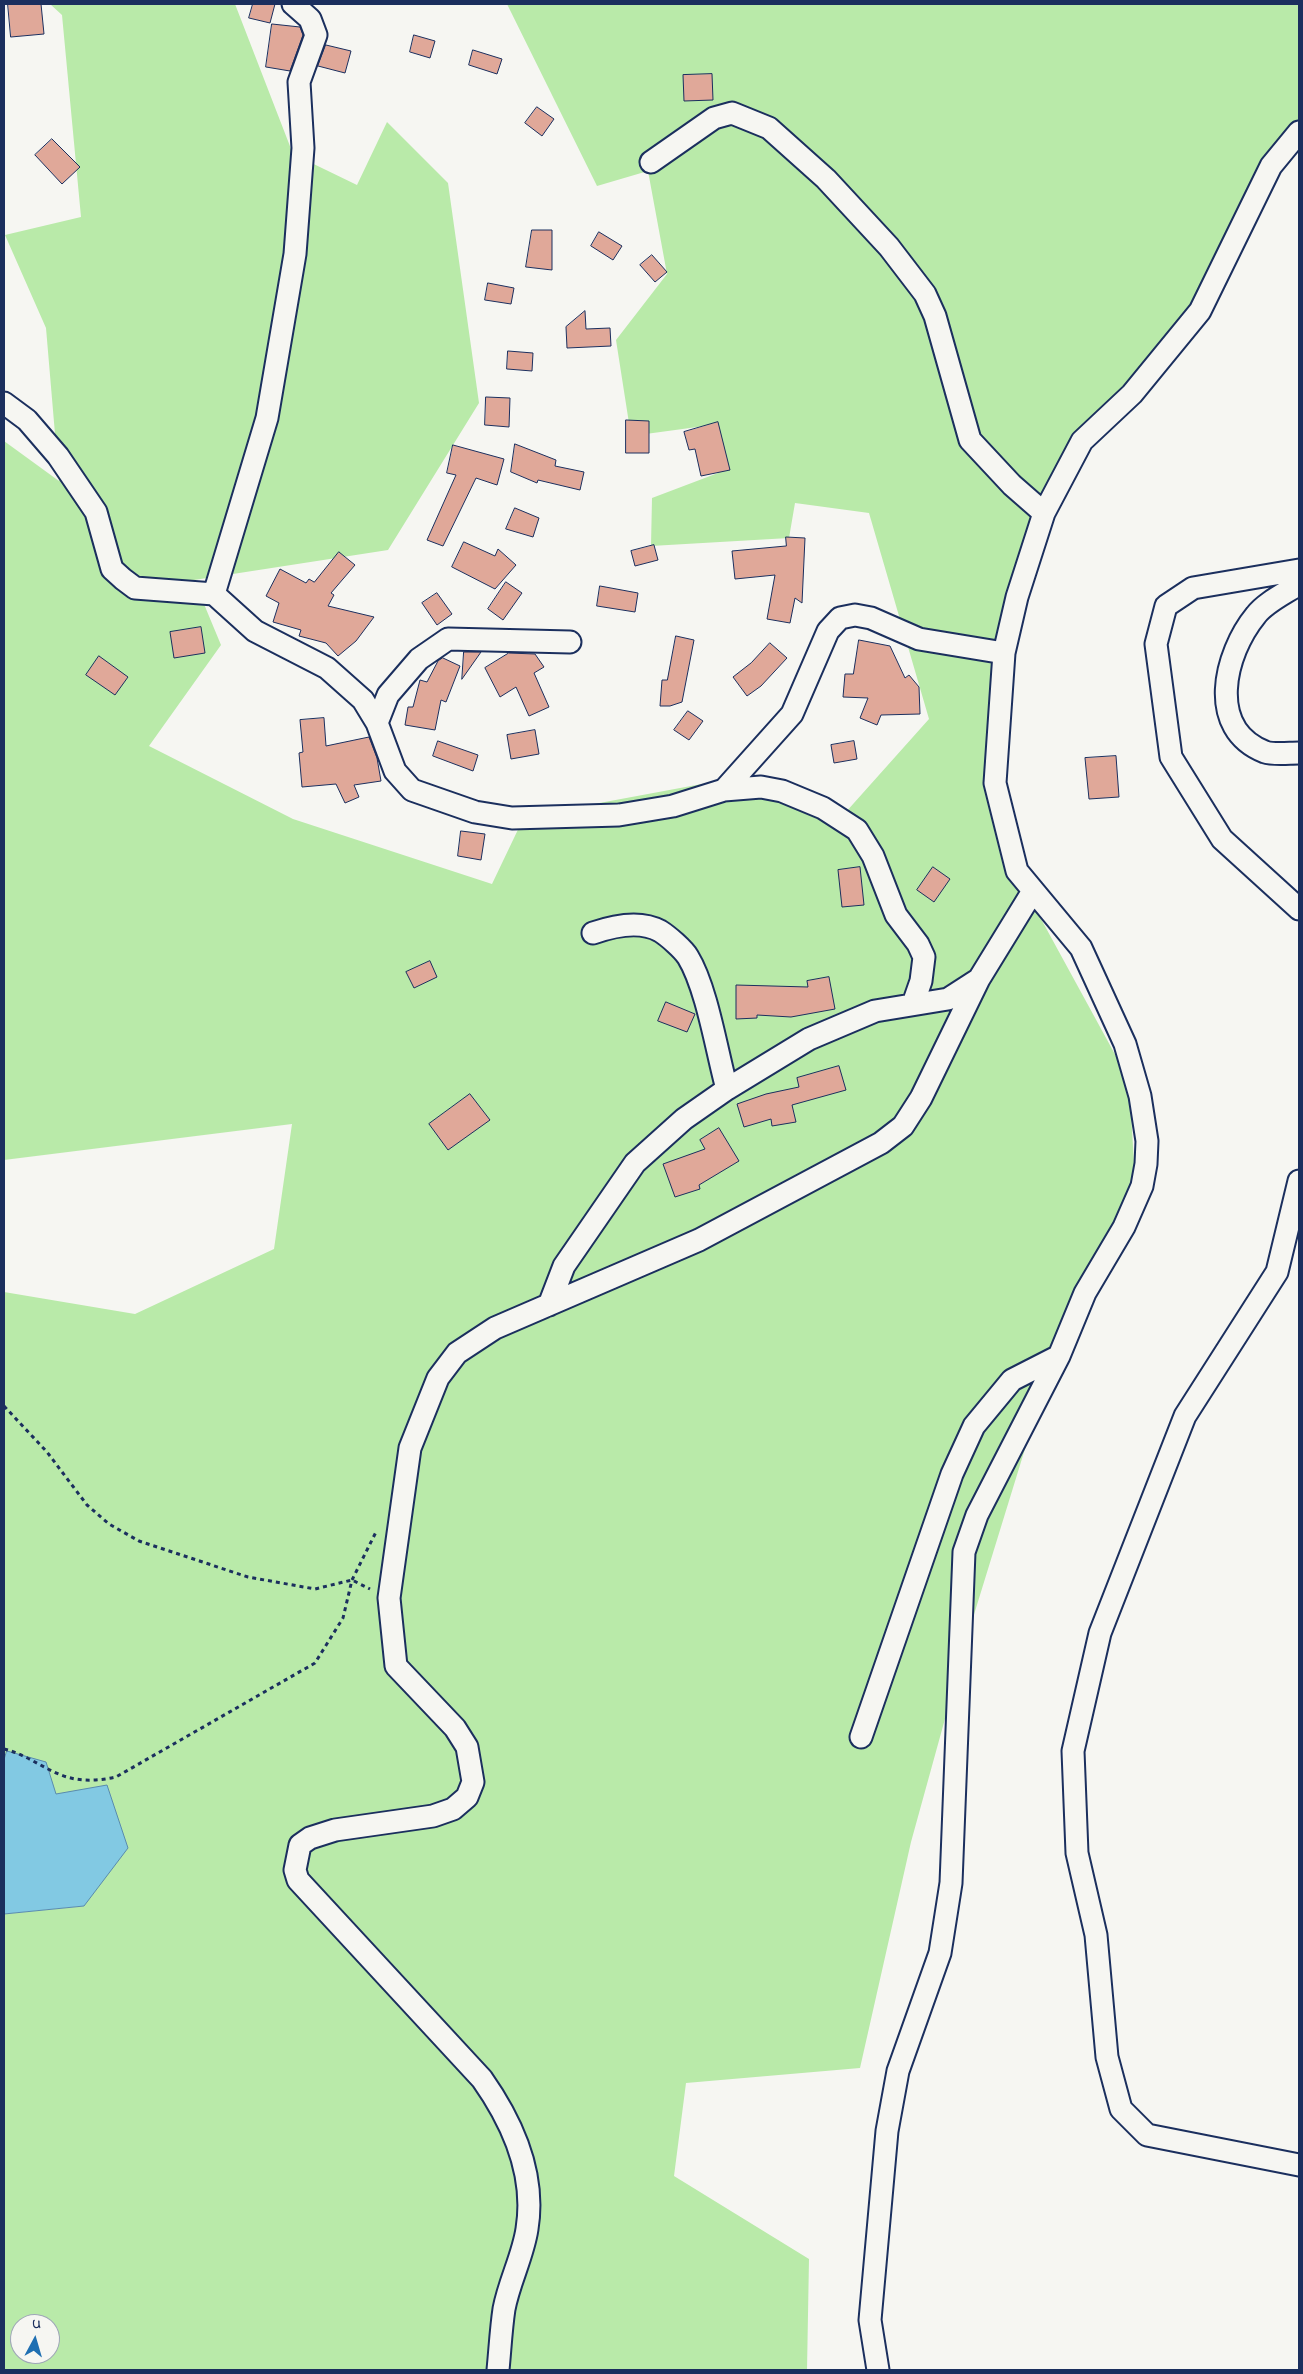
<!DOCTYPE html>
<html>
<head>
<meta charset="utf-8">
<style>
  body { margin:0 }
  #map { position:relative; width:1303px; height:2374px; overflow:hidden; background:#f6f6f2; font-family:"Indie Flower",sans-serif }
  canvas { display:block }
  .frame { position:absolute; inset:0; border:5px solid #1b2f5e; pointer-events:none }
  .north { position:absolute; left:10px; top:2314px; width:50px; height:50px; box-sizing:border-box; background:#f6f6f2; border:1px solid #9ea6b7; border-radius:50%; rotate:6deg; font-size:14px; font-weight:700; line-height:20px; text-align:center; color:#1b2f5e }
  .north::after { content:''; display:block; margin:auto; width:18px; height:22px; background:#1f6fb2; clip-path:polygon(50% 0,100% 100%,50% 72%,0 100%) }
</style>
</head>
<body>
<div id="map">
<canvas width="1303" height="2374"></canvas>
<div class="frame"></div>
<div class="north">U</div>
</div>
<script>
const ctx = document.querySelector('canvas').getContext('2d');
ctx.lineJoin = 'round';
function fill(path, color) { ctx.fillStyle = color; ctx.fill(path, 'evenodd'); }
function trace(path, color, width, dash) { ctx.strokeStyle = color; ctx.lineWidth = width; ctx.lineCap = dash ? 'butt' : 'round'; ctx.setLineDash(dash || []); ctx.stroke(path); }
fill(new Path2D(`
  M50 4H235L293 154 357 185 387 122 448 183 479 403 388 550 194 580 221 645 149 746 293 819 492 884 524 817 734 778 837 822 929 719 869 513 795 503 789 538 651 546 652 498 718 473 712 425 631 436 616 340 667 274 648 171 597 186 507 4H1299V126L1191 327 1049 496 987 755 1011 864 1129 1080 1136 1196 1061 1332 972 1621 911 1842 860 2068 686 2083 674 2176 809 2259 807 2370H4V1914L84 1906 55 1794 4 1760V1292L135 1314 274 1249 292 1124 4 1160V441L59 481 46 328 5 235 81 217 62 15ZM20 2324H50V2354H20Z`), '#b9eaa9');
const water = new Path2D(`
  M7 1751 46 1762 56 1794 107 1785 128 1848 84 1906 4 1914V1760Z`);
fill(water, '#82c9e3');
trace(water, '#598bae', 1);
const building = new Path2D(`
  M8 4H41L44 34 11 37Z
  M253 4H275L270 23 249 18Z
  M272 24 300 27 303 35 290 71 266 67Z
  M414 35 435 41 430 58 410 52Z
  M326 45 351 51 345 73 318 66Z
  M473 50 502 59 497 74 469 65Z
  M712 74 713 100 684 101 683 75Z
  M537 107 554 119 542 136 525 123Z
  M52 139 80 167 62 184 35 155Z
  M532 230H552V270L526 267Z
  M599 232 622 246 613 260 591 246Z
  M652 255 667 272 655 282 640 265Z
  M488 283 514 288 511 304 485 300Z
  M585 311 586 329 610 328 611 346 567 348 566 327Z
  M508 351 533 353 532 371 507 369Z
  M486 397 510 398 509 427 485 425Z
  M626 420 649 421V453H626Z
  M718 422 730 470 701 476 695 449 689 450 684 432Z
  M515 444 556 460 555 466 584 472 580 490 538 480 537 483 511 472Z
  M453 445 504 459 497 485 476 478 443 546 427 540 456 475 447 473Z
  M515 508 539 518 533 537 506 529Z
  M786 537 805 538 802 603 795 598 790 623 767 619 775 575 735 579 732 551 786 546Z
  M464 542 495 556 498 549 516 565 495 589 452 567Z
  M654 545 658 560 635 566 631 551Z
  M339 552 355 565 331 593 334 595 328 606 374 617 356 641 338 656 326 643 299 636 301 630 273 622 279 603 266 596 280 569 306 583 309 579 314 582Z
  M506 582 522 593 503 620 488 609Z
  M600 586 638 593 635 612 597 606Z
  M437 593 452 614 437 625 422 603Z
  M201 627 205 653 174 658 170 632Z
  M676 636 694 640 682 702 670 706H660L662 680H667Z
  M859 640 890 646 905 678 909 675 919 687 920 714 881 715 877 725 860 718 868 698 843 697 845 674H853Z
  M770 643 787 658 761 686 747 696 733 677 751 663Z
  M464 652H481L462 679Z
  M509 653 535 654 544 667 534 673 549 707 529 716 516 687 500 697 485 668Z
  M99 656 128 677 115 695 86 675Z
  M443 658 460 666 446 702 441 700 435 730 405 725 408 707H413L420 680 427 682 438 661Z
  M688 711 703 721 689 740 674 730Z
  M324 718 326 746 369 737 377 758 381 781 354 785 359 797 345 803 336 784 302 787 299 753 303 752 300 720Z
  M535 730 539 754 511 759 507 735Z
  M438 741 478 755 473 771 433 756Z
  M854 741 857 759 834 763 831 745Z
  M1116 756 1119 797 1089 799 1085 758Z
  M461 831 485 834 481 860 458 856Z
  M860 867 864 905 842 907 838 870Z
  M933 867 950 879 934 902 917 890Z
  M430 961 437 977 414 988 406 972Z
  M829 977 835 1009 791 1017 757 1015V1018L736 1019V985L808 987 807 981Z
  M666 1002 695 1014 687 1032 658 1021Z
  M839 1066 846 1090 792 1105 796 1122 772 1126 771 1119 744 1127 737 1104 766 1094 799 1087 797 1078Z
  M470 1094 490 1120 448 1150 429 1124Z
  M719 1128 739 1161 699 1185 700 1189 675 1197 663 1164 705 1149 700 1140Z`);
fill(building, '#e0a899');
trace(building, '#1b2f5e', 1);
const minor = new Path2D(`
  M651 162 714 118 732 113 769 128 826 179 889 247 925 294 935 316 970 440 1012 485 1044 513
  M4 403 27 420 58 456 96 512 112 569 123 579 135 588 214 594 255 631 327 668 363 700 377 723 395 771 412 790 475 812 512 818 619 815 673 806 724 790 792 714 828 631 840 618 855 615 871 618 919 639 1004 653
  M1299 570 1193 588 1166 606 1156 644 1171 757 1222 839 1299 909
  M1299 584C1286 593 1266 602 1256 615 1224 654 1206 729 1265 752 1274 755 1289 753 1299 753
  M214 594 267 418 295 254 303 148 299 82 316 35 310 19 293 4
  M377 723 388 695 419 659 448 639 570 642
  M724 790 761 787 782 791 823 808 857 830 873 856 896 915 918 944 924 957 921 981 913 1004
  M593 933C613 926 640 920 660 931 668 936 683 949 688 957 707 988 717 1053 727 1089
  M1299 1181 1277 1272 1185 1416 1100 1633 1073 1751 1077 1853 1096 1935 1107 2057 1121 2109 1147 2135 1299 2165
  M549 1305 564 1266 635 1163 684 1119 727 1089 809 1039 875 1011 948 999 979 979
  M861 1737 952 1474 974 1426 1012 1380 1059 1356
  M498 2370C500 2350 501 2329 504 2309 509 2282 523 2256 527 2229 536 2174 513 2123 482 2079L298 1880 295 1870 300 1845 310 1838 335 1830 433 1816 453 1809 467 1797 473 1782 467 1747 455 1728 396 1666 389 1598 410 1448 438 1378 457 1353 495 1328 699 1240 881 1143 903 1126 921 1098 979 979 1033 891
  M878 2370 870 2320 887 2131 898 2071 940 1953 951 1883 964 1552 977 1515 1059 1356 1085 1293 1124 1227 1142 1186 1146 1164 1147 1141 1140 1096 1125 1044 1081 948 1017 871 995 783 1004 653 1017 597 1044 513 1082 441 1132 394 1200 311 1271 166 1299 132`);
trace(minor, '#1b2f5e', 25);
trace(new Path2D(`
  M4 1406 47 1452 87 1505 109 1524 139 1541 248 1577 315 1589 352 1580 370 1589
  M4 1749C25 1754 41 1767 61 1775 79 1782 98 1781 116 1777L315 1663 343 1618 352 1580 376 1532`), '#1b2f5e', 3, [4, 4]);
trace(minor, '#f6f6f2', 21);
</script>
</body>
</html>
